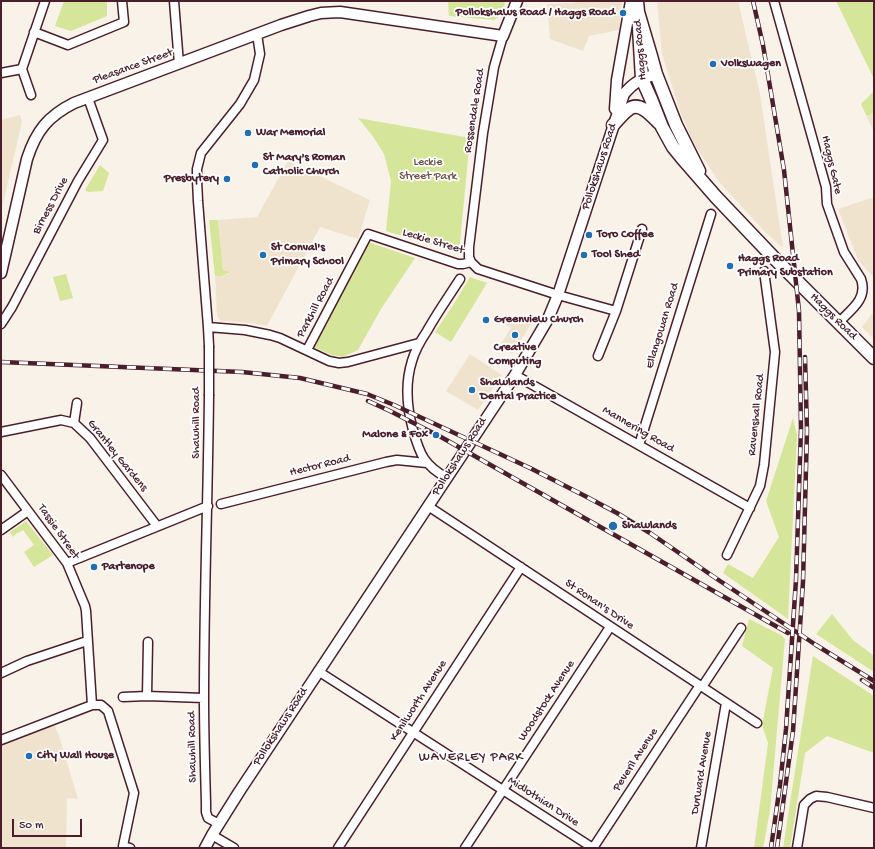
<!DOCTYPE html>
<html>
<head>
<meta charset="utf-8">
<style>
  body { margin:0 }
  #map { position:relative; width:875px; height:849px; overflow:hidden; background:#f8f2e9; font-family:"Gochi Hand",sans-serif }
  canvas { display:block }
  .frame { position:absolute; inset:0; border:2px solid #4a1f2b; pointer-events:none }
  .scale { position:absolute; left:12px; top:819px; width:70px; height:18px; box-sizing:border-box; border:2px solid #4a1f2b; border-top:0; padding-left:5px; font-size:12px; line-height:14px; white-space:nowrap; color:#4a1f2b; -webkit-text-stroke:3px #fff; paint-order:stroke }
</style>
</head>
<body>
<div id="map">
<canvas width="875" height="849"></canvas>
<div class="frame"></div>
<div class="scale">50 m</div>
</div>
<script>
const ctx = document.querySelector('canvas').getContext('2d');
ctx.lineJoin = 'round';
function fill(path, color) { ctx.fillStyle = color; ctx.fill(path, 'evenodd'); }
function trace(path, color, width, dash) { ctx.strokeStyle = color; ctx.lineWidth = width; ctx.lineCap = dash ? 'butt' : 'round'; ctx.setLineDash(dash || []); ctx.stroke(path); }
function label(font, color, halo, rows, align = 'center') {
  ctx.font = font + ' "Gochi Hand",sans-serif'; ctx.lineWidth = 3.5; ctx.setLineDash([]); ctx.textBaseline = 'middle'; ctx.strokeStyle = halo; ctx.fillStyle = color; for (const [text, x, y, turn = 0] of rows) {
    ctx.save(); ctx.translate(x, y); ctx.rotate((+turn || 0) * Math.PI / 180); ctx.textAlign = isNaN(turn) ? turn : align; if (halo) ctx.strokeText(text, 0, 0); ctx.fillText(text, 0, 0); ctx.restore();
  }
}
fill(new Path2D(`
  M575 1H622L619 30 589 36 583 51 550 39 547 4 575 3Z
  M657 1H738L760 94 783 248 764 231 719 182 694 144 681 114 662 54Z
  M874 112V133L866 115H870Z
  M20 115 22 122 1 212V120Z
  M288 161 370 200 358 239 320 227 267 326 252 323 221 321 218 318 217 315 215 276H222L228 274 231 272 223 270 218 220 257 217Z
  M874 197V278L858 260 838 209Z
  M874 311V339L862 327Z
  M509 318 530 324V326L512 354 500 345 511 328 505 324Z
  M470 354 502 375 478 410 446 391Z
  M51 717 59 736 78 799 67 798 66 848H1V736Z`), '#f0e3ce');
fill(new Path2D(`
  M64 1H107V16L71 31 55 26Z
  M448 1H506L499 17 494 20 449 16Z
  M836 1H874V79Z
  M874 91V112L870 115H866L861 104Z
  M358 118 470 138 459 253 386 231 391 181 384 154 372 135Z
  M100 165 109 173 103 191 88 192 85 190Z
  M209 220H218L223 270 231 272 222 276H215Z
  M368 242 415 258 381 309 358 350 343 357 332 355 314 347Z
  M66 274 73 298 60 301 53 277Z
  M470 277 487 283 451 342 435 332 452 307Z
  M793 418 797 435 788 619 723 573 728 564 753 578 779 537 766 501Z
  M26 521 53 555 34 567 24 552 34 545 23 530 18 533H17L13 537 10 532Z
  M832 614 853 640 874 656V672L816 634Z
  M749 619 781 635 785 639 770 811 763 848H754L768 743 762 725 773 668 742 646Z
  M813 656 874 696V753L827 736 805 753 790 848H783Z`), '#d5e69a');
const minor = new Path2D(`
  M174 1 179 64
  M774 1 826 187 827 204 844 252 861 279C868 299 851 310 838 323
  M34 32 68 45 124 22 122 1
  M1 73 22 69
  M31 95 22 69 45 1
  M471 262 469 257V247L483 133 494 67 503 36
  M1 324 12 307 78 181 103 140 88 98
  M208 327 245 330 270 335 280 338 329 361 339 363 348 362 419 343
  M209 346 208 327 198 201 197 180V169L201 153 240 104 254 80 260 54 257 34
  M307 350 368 234 458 264H463L471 262 478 269 558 295 616 311
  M598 356 616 311 642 229
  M515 375 750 508
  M209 396C208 496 204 596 204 697 204 732 205 768 206 803V812L208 818 219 824
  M74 423 77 403
  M1 432 61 420 74 423 90 438 157 526
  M639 445 711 214
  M1 475 67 563 85 606 86 611 92 705
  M447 478C424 465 420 455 413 430 407 408 405 383 412 361 415 350 421 340 427 331 437 313 449 296 460 279
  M221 504 386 462 397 460 427 463
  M428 506 757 723
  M1 530 28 511
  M727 555 760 486 764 465 775 352 764 271
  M67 563 208 506
  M318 671 593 848
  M1 673 27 661 87 641
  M702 687 741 628
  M147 696 148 642
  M123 697 147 696 204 698
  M1 740 92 705H101L108 711 134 793 123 846 130 848
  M212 835 234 848
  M338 848 521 567
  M465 848 610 627
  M593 848 700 685
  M701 848 726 703
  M797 848 804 805 810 799 816 796 827 797 874 808`);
const tertiary = new Path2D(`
  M615 109 617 80 631 1
  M1 273 27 159C36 131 48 116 74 103L281 25 309 16 321 13 340 12 503 36 517 1
  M205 848 212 835 239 792 515 375 548 319 558 295 624 94C634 82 641 79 656 74`);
const secondary = new Path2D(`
  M637 1 638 12 651 56 656 74 676 125 699 171
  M638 12 642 79 651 99 662 127 673 147 682 158 716 197 774 258 874 358
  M613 125C618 120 623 113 629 109 640 101 652 116 659 123`);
trace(minor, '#4a1f2b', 11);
trace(tertiary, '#4a1f2b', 13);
trace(secondary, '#4a1f2b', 15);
trace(minor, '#fff', 8);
trace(tertiary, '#fff', 10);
trace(secondary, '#fff', 12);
const rail = new Path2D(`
  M753 1 763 45 784 170 799 311 801 429 796 580 786 729 780 785 771 848
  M1 362 242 372 300 378 367 394 394 405 530 468 585 496 617 513 650 533 717 579 816 645 874 681
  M368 401 390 411 441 437 788 633
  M862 680 874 688
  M777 848 793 731 803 582 807 431 805 357`);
trace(rail, '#4a1f2b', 4.5);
trace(rail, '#fff', 3, [9]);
const minorBridge = new Path2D(`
  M209 346V396`);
trace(minorBridge, '#4a1f2b', 11, []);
trace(minorBridge, '#fff', 8);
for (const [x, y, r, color] of [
  [623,13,4,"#1f6fb2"],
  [713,64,4,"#1f6fb2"],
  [248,133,4,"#1f6fb2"],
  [255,165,4,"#1f6fb2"],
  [227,179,4,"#1f6fb2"],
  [589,235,4,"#1f6fb2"],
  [263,255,4,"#1f6fb2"],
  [584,255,4,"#1f6fb2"],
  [730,266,4,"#1f6fb2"],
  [486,320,4,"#1f6fb2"],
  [515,335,4,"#1f6fb2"],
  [472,390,4,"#1f6fb2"],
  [436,435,4,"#1f6fb2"],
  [613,526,5,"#1f6fb2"],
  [94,567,4,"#1f6fb2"],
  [29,756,4,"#1f6fb2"]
]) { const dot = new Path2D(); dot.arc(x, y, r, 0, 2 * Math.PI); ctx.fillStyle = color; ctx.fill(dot); trace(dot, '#fff', 1.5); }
label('bold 12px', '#4a1f2b', '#fff', [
  ["Pollokshaws Road / Haggs Road",615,13,"right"],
  ["Volkswagen",721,64],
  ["War Memorial",256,133],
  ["St Mary's Roman",263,158],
  ["Catholic Church",263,172],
  ["Presbytery",219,179,"right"],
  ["Toro Coffee",597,235],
  ["St Conval's",271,248],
  ["Primary School",271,262],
  ["Tool Shed",592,255],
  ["Haggs Road",738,259],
  ["Primary Substation",738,273],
  ["Greenview Church",494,320],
  ["Creative",515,348,"center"],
  ["Computing",515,362,"center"],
  ["Shawlands",480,383],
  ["Dental Practice",480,397],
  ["Malone & Fox",428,435,"right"],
  ["Shawlands",622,526],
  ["Partenope",102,567],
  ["City Wall House",37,756]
], 'left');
label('12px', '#4a1f2b', '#fff', [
  ["Haggs Road",641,50,-95],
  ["Pleasance Street",133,67,-20],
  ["Rossendale Road",475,111,-81],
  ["Haggs Gate",831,165,77],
  ["Pollokshaws Road",600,167,-72],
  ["Birness Drive",51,206,-62],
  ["Leckie Street",433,242,17],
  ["Parkhill Road",316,308,-62],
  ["Haggs Road",833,317,45],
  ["Ellangowan Road",663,326,-73],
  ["Ravenshall Road",757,415,-84],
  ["Shawhill Road",197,423,-90],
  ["Mannering Road",638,430,30],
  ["Grantley Gardens",117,456,51],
  ["Pollokshaws Road",460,457,-57],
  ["Hector Road",320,466,-14],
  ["Tassie Street",58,532,55],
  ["St Ronan's Drive",599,605,34],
  ["Kenilworth Avenue",419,701,-57],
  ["Woodstock Avenue",547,701,-57],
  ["Pollokshaws Road",281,727,-57],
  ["Shawhill Road",193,747,-91],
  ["Peveril Avenue",636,760,-57],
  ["Durward Avenue",702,773,-81],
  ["Midlothian Drive",543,802,33]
]);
label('12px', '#6d5147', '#fff', [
  ["Leckie",428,163],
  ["Street Park",428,177]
]);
ctx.letterSpacing = '1px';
label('13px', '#4a1f2b', '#fff', [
  ["WAVERLEY PARK",471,758]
]);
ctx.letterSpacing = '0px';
</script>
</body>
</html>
